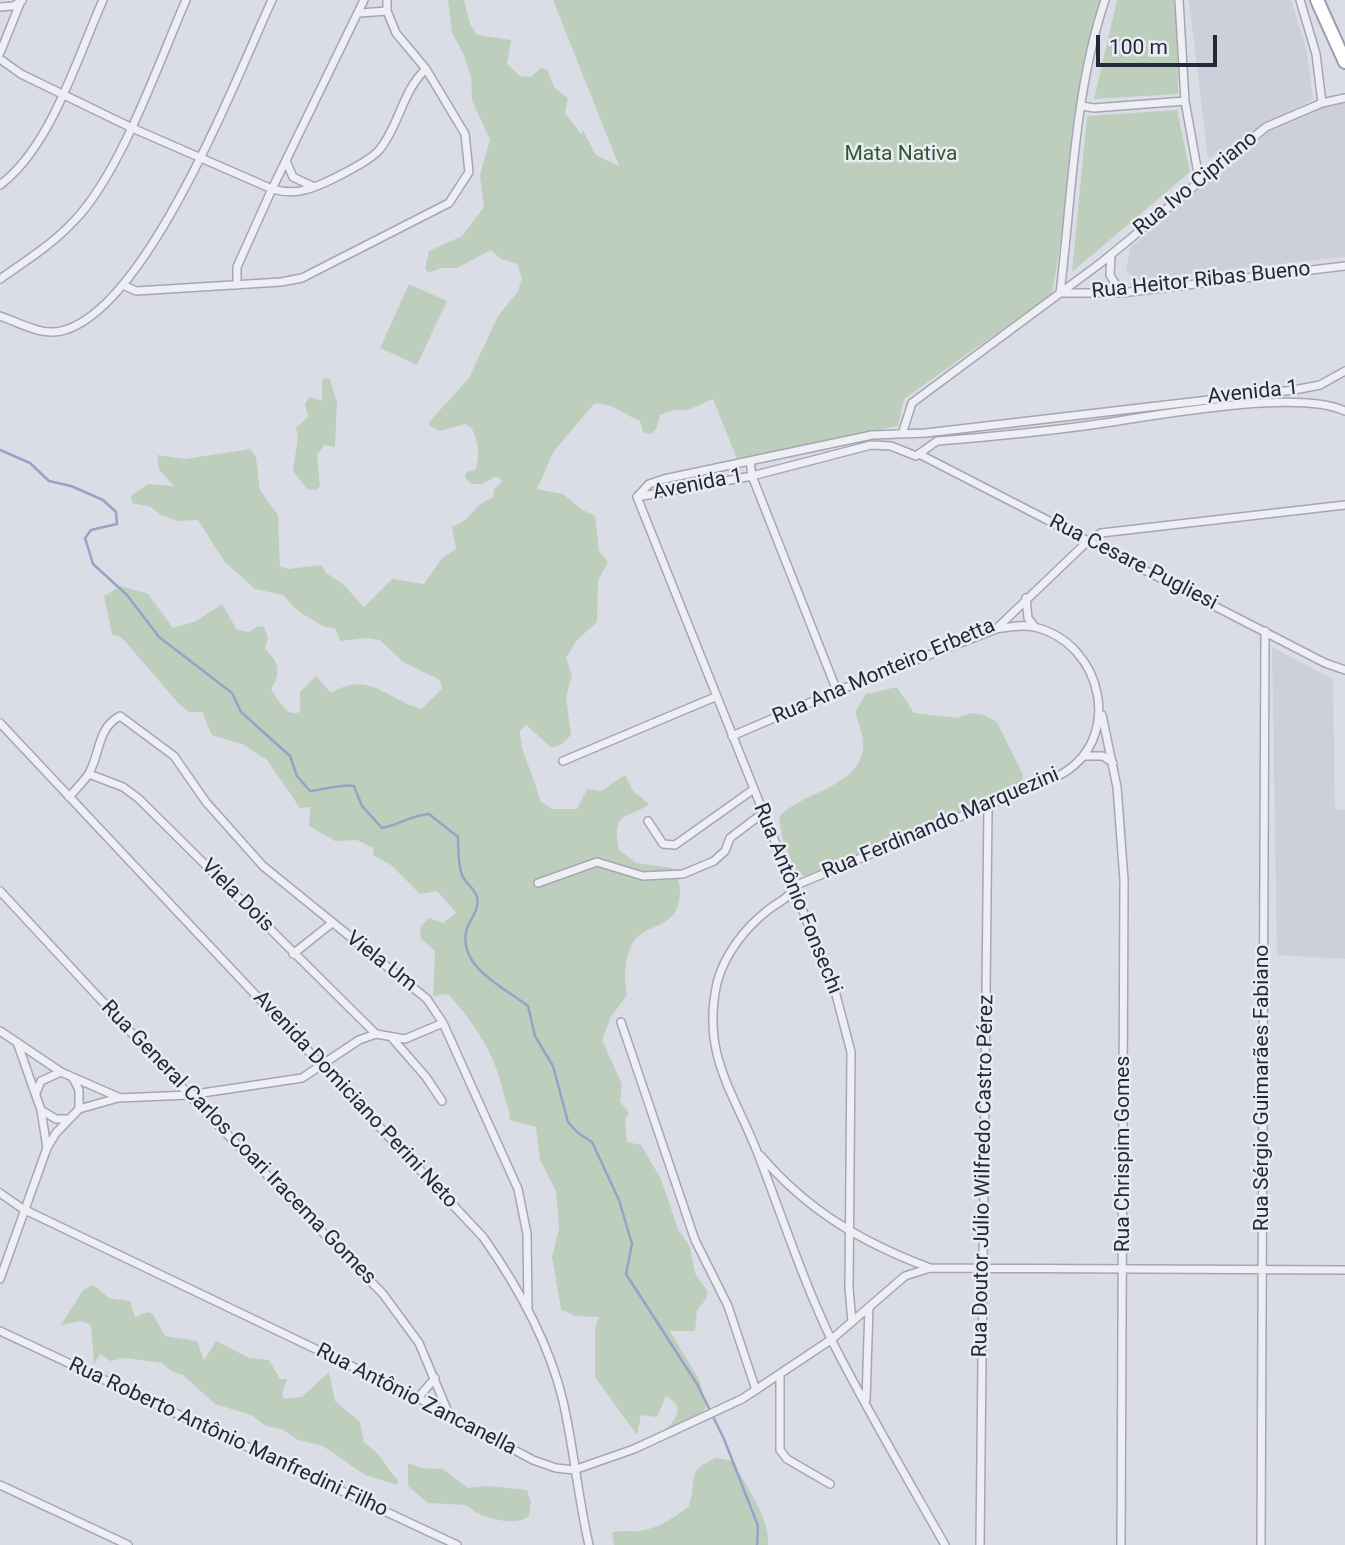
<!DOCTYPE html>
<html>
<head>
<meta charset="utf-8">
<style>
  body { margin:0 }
  #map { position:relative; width:1345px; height:1545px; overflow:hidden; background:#dbdde6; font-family:Roboto,sans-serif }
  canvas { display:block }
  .scale { position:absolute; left:1096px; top:35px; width:121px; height:32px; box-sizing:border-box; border:4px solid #25283b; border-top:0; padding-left:9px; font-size:21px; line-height:24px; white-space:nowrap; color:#25283b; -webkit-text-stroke:5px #eaecf3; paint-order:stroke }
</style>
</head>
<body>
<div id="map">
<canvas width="1345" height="1545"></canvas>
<div class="scale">100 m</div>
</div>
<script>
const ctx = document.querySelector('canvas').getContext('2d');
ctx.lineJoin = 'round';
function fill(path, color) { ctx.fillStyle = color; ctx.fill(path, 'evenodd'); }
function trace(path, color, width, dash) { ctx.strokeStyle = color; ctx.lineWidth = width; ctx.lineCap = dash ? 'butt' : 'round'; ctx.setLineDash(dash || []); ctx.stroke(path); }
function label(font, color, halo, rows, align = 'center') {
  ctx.font = font + ' Roboto,sans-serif'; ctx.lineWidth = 5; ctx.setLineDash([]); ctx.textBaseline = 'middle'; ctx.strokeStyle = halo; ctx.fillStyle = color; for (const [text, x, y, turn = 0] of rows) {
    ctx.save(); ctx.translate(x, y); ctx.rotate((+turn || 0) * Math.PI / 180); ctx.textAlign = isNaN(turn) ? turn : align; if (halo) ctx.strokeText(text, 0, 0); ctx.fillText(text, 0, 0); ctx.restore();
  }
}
fill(new Path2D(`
  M1189 0H1291L1306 48 1313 99 1208 159Z
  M1345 102V257L1137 280 1126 270 1130 248 1261 135 1326 105Z
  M1272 647 1333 679 1335 809 1345 810V959L1277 955Z`), '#cdcfda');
fill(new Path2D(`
  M448 0H464L470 24 477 35 511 40 507 64 520 76 531 77 541 68 547 69 554 87 568 98 565 113 582 135V129L596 155 619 166 553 0H1102L1052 294 904 399 898 426 737 459 713 399 688 410H672L660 415 656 429 651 434 643 432 640 421C624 415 613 402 594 404L554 451 537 489 563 494 581 509 595 516 599 551 608 562 598 581 597 622 577 640 566 658 572 675 566 697 571 735 562 744 552 748 526 725 520 731C520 754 536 778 540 801L552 809H577L587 789 601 791 625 775 633 791 649 804C626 821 612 809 619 850L636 863 672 868C678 875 680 883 680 893 678 933 644 920 631 946 624 960 624 980 627 995L611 1017 602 1040 622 1084 620 1101 629 1113 625 1120 627 1142 641 1145 661 1179 678 1229 690 1247 695 1273 708 1292 706 1299 697 1311 695 1331H670L700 1381 706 1408 692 1421 665 1430C678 1417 685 1407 666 1396L657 1417 641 1415 637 1435 595 1377V1328L599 1317 575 1316 561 1309 552 1257 559 1228 556 1191 540 1160 536 1127 510 1120C510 1112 507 1106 505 1099 497 1058 476 1024 448 994L433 996 435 951 421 939 420 927 429 918 443 923 456 913 437 891 420 894 391 865 374 856 373 848 357 840 335 841 309 826 310 807 300 808 267 760 244 745 212 735 202 712H189L179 704 122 638 112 634 104 596 121 586 148 594 173 628 196 621 222 604 237 630 249 632 258 626 264 627 268 637 265 649C280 662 281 674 271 689 278 699 286 718 300 712V692L316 676 331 693C369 670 386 699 421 709L442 689 440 680 403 662 380 640 367 638 340 641 335 628 325 627 299 612 283 595 255 589 224 561 198 520 178 521 161 515 151 507 132 503 131 496 148 484 174 486 159 470 157 455 185 459 250 449 256 457 260 490 278 515 280 566 288 569 321 565 326 573 343 584 364 607 392 579 424 584 442 558 456 549 452 527C474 519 472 504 493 498L494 489 502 482 500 478 494 477 482 484H471L465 477 466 472 475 470C481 455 478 441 471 427L465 424 440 431 430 426 429 422 469 378 498 316 518 291 522 278 517 264 501 259 491 250 457 268H441L429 273 425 269 429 251 462 236 484 207 480 175 490 140 472 100 471 77 464 55 452 33Z
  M1117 0H1177L1178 94 1094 99Z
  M1177 110 1190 172 1072 272 1087 116Z
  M409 284 447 301 417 365 380 348Z
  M325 378 330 379 337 403 335 447 324 445 317 455 320 486 316 490 307 489 293 471 298 437 296 428 308 417 305 404 309 397 322 401V381Z
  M897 687 914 713 957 718 971 713 984 715 997 722 1023 775 1020 787 1013 793 805 876 796 872 783 840 779 817C800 793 851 789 862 755 866 741 859 724 855 712L866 694Z
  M93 1285 109 1298 130 1301 135 1317 147 1312 153 1314 165 1336 197 1341 204 1360 216 1341 249 1358 269 1360 280 1379H287L282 1395 284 1399 302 1397 329 1372 335 1401 360 1422 364 1443C382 1454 384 1465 398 1480L397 1485 365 1475 323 1446 298 1440 282 1429 266 1426 251 1415 215 1404 183 1375 171 1371 162 1363 125 1358 110 1361 100 1354 94 1364 91 1325 81 1321 61 1325 83 1290Z
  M716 1458 733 1461C745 1486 770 1516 768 1545H614L612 1533C623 1529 634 1533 645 1530 662 1526 676 1516 689 1506 697 1480 685 1471 716 1458Z
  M408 1463 421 1468 443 1469 468 1488 488 1486 527 1490 531 1502 529 1516C514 1528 478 1517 466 1505L428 1503 408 1486Z`), '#bdcfbc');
trace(new Path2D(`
  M0 450 30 463 49 481 71 486 103 500 116 512 117 524 91 530 85 538 93 564 127 595 159 637 232 693 241 712 290 756 297 776 310 791C324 790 343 783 354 786L362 806 382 828C399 825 412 815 429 814L458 837C458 849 458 864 462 875 465 883 475 889 477 897 480 911 469 919 466 932 459 968 505 988 528 1006L535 1036 553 1066 568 1122 578 1133 592 1142 619 1200 632 1244 626 1274 697 1384 724 1439 758 1526 757 1545`), '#96a2c6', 2.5);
const street = new Path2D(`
  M1179 0 1185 101 1199 179
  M1300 0 1316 54 1322 103
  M0 7 13 6 22 1
  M360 13 387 11
  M0 53 21 1
  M0 59 21 74 130 127 272 189C283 192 294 193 304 190 320 187 371 161 380 149 400 124 402 91 426 69
  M1082 106 1094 108 1185 101
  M286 161 293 177 314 187
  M0 185C51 147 77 58 103 0
  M1111 256 1110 275 1121 293
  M0 279C26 261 54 243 75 220 122 170 158 64 186 0
  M123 285 136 291 281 282 302 278 449 203 469 172 465 134 426 69 396 33 387 11V0
  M237 285V267L272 189 364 0
  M1060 293C1072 197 1074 92 1105 0
  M1060 293H1121L1345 266
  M0 316C18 322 41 336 61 331 147 311 236 78 272 0
  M903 431 912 403 920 397 1102 262 1266 127 1322 103 1345 98
  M921 455 1325 663 1345 670
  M750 461 752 476 837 691
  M637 497 835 991 851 1052 849 1288 852 1322
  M637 497 649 484 664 479 872 435 926 433 1294 390 1320 385 1345 371
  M637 497 752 476 871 445 891 446 916 456 937 441C988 437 1040 432 1091 425 1150 417 1295 388 1345 411
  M1026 598 1028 618 1034 626
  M1102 715 1117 787 1124 880 1121 1545
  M0 723 483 1237C517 1285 549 1343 563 1401 574 1449 578 1498 589 1545
  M732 736 837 691 996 629 1089 540 1101 533 1345 505
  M1084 756H1103L1113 763
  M563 761 715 697
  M89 774 123 787 138 798 376 1034
  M69 797C75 790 83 782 88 775 101 754 96 729 120 716L174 756 206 802 263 866 427 999 443 1023 518 1189 527 1234 528 1309
  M648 821 663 844 675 845 754 789
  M538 883 597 862 643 876 683 874 714 861 725 851 730 838 763 813
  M0 891 189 1095 383 1294 419 1343 448 1412
  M293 954 332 923
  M621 1022 695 1240 728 1306 756 1390
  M0 1031 61 1072 118 1097
  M392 1038 426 1077 442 1101
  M17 1042 41 1110 47 1148
  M74 1080 79 1090V1109
  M36 1093 41 1081 61 1072
  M41 1110 56 1119H67
  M761 1156C808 1211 863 1243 930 1268
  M0 1193 23 1209 418 1398 533 1460 556 1468 574 1470 634 1449 742 1399 832 1339 905 1276 930 1268 1345 1270
  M0 1279 47 1148 56 1133 79 1109 118 1098 189 1095 302 1078 359 1040 376 1034 405 1039 443 1023
  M0 1331 457 1545
  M780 1376V1450L787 1459 830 1484
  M418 1398 435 1378
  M866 1400 869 1307
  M0 1485 128 1545
  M945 1545C907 1478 867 1410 832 1341 803 1281 782 1216 758 1154 734 1092 701 1055 717 983 724 955 745 928 768 910 778 902 789 899 794 886L1058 776C1125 742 1104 643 1034 627 1022 624 1009 627 996 629
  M980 1545 988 807
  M1261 1545 1265 631`);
const primary = new Path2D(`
  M1317 0 1345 62`);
trace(street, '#a4a7b3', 10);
trace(primary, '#9b9eb1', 16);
trace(street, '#eeeef4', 7);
trace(primary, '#fff', 12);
label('21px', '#335734', '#eaecf3', [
  ["Mata Nativa",901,155]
]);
label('21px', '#25283b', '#eaecf3', [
  ["Rua Ivo Cipriano",1196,184,-39],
  ["Rua Heitor Ribas Bueno",1201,281,-6],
  ["Avenida 1",1253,393,-6],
  ["Avenida 1",698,485,-11],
  ["Rua Cesare Pugliesi",1133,563,27],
  ["Rua Ana Monteiro Erbetta",884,672,-23],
  ["Rua Ferdinando Marquezini",941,824,-23],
  ["Viela Dois",237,896,45],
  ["Rua Antônio Fonsechi",797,899,68],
  ["Viela Um",381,962,38],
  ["Rua Sérgio Guimarães Fabiano",1263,1088,-90],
  ["Avenida Domiciano Perini Neto",355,1100,47],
  ["Rua General Carlos Coari Iracema Gomes",238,1143,46],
  ["Rua Chrispim Gomes",1124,1154,-90],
  ["Rua Doutor Júlio Wilfredo Castro Pérez",984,1176,-89],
  ["Rua Antônio Zancanella",416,1400,27],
  ["Rua Roberto Antônio Manfredini Filho",228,1438,25]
]);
</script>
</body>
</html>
